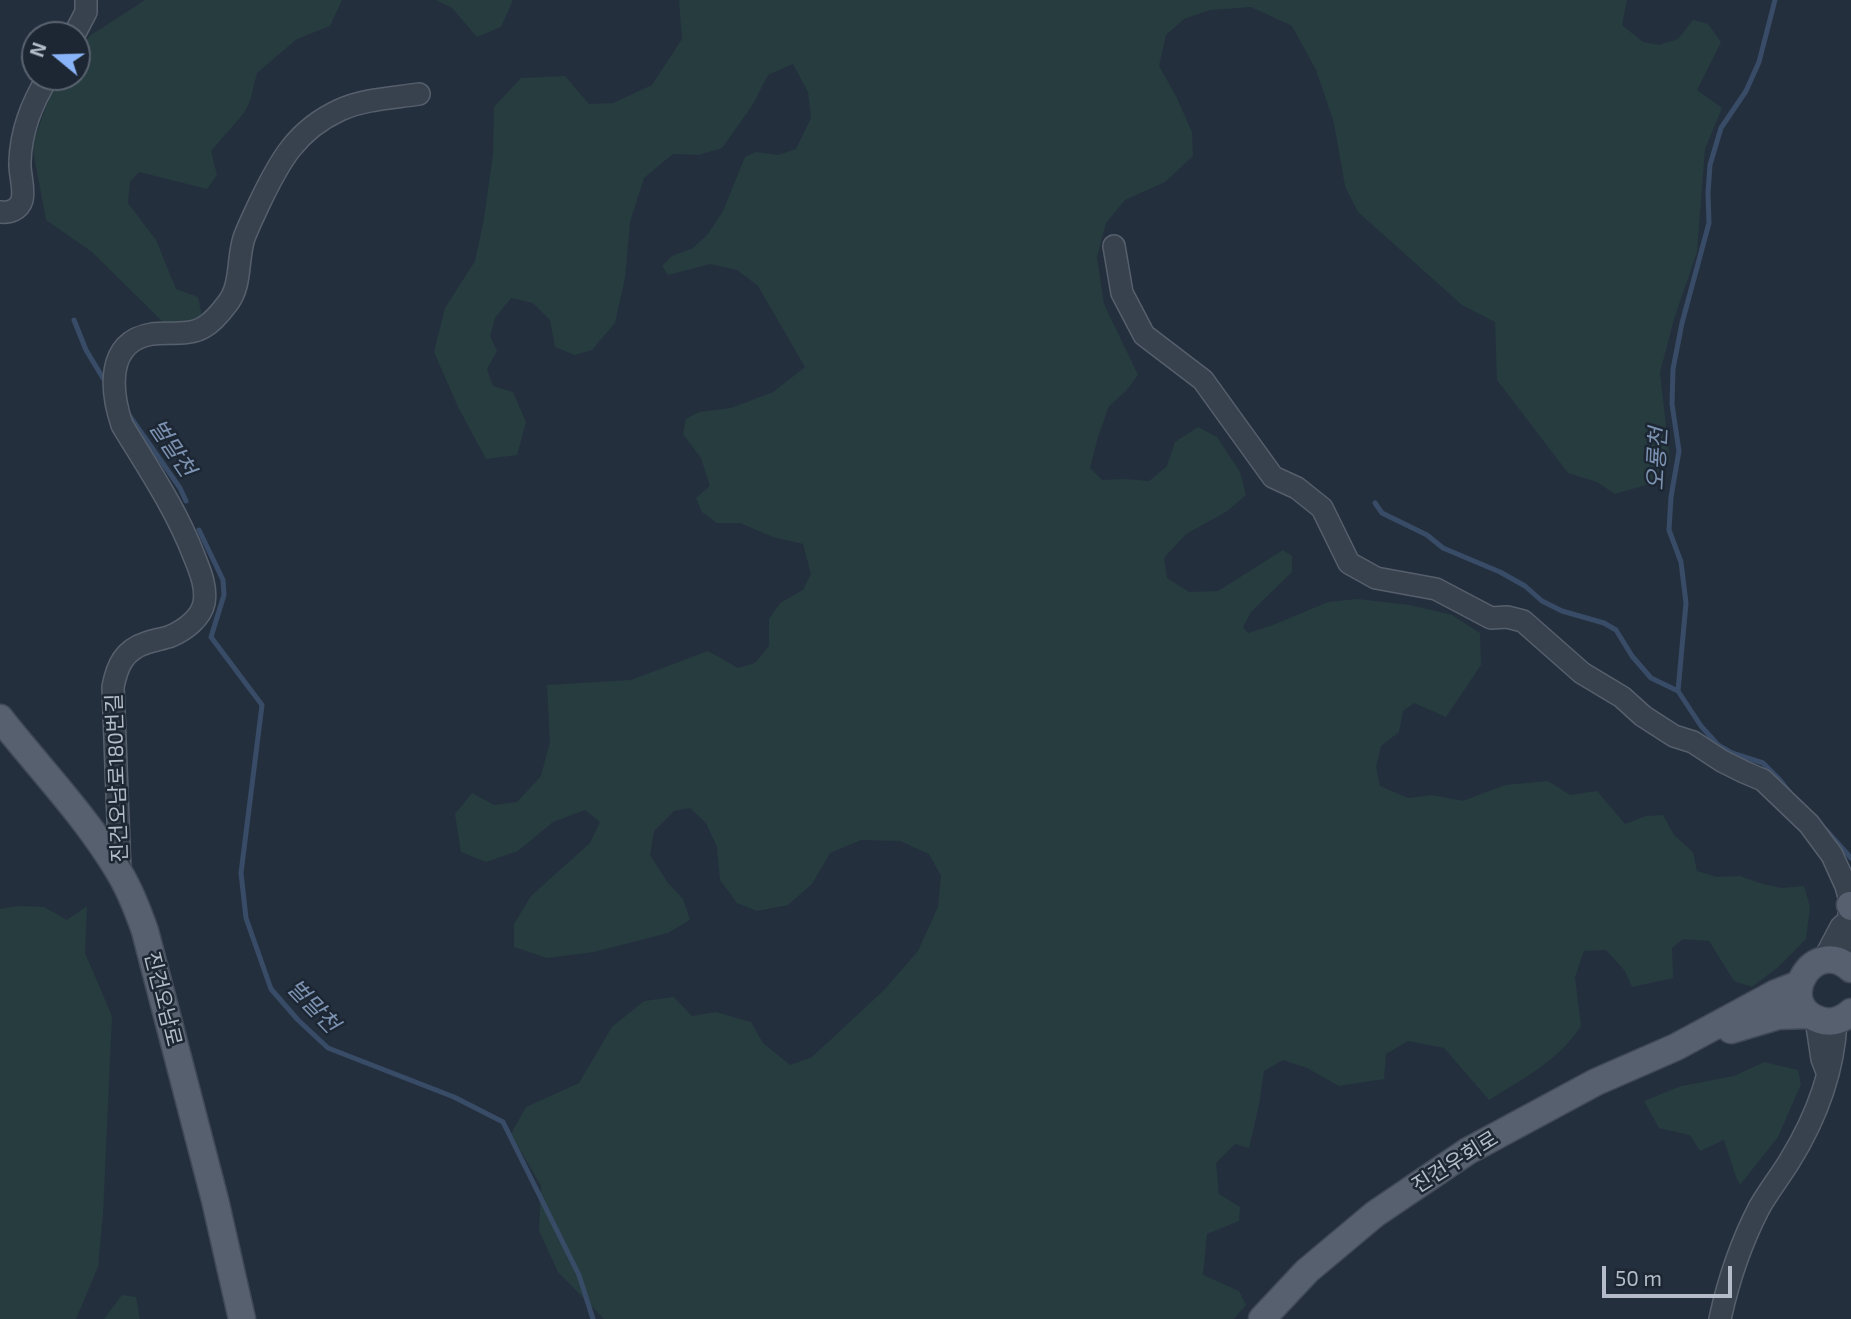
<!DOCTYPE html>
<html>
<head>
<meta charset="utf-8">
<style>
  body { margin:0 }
  #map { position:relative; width:1851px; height:1319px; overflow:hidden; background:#242f3e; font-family:"Exo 2",sans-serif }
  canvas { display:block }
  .north { position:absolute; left:21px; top:21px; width:70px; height:70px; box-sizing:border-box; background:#1d2633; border:2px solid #59626f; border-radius:50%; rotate:289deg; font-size:19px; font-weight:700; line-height:28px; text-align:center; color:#b4bcc9 }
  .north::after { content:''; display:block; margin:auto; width:24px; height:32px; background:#8ab4f8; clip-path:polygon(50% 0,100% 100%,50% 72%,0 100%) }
  .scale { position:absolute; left:1602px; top:1266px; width:130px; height:32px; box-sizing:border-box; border:4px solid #b4bcc9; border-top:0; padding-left:9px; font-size:21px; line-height:24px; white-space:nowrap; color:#b4bcc9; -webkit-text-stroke:5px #1d2633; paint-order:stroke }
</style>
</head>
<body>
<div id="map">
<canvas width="1851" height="1319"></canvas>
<div class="north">N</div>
<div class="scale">50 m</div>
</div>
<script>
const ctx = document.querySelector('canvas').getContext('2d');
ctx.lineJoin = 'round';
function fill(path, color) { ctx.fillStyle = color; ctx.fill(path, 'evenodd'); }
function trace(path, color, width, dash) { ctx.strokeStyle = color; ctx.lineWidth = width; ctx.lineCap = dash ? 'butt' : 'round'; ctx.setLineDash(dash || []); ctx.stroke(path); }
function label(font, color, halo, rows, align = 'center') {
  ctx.font = font + ' "Exo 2","Noto Sans KR",sans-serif'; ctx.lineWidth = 5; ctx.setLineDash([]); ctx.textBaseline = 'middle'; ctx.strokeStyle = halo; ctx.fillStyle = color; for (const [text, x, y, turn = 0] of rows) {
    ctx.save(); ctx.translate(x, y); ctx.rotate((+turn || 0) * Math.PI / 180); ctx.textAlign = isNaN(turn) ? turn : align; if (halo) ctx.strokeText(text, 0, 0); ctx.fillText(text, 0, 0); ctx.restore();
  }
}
fill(new Path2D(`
  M145 0H342L330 26 297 39 257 73 250 101 244 113 211 151 217 175 207 189 139 172 130 182 128 203 156 240 176 289 198 297 202 316 169 328 92 252 46 220 32 145 57 77H77V49L91 35Z
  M436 0H513L501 27 477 37 452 8Z
  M679 0H1627L1622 25 1643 42 1659 45 1678 39 1693 20 1708 24 1721 42 1697 90 1722 108 1705 149 1697 252 1674 319 1660 373 1670 462 1649 484 1615 494 1597 482 1568 473 1497 380 1495 322 1462 305 1358 212 1345 186 1334 123 1316 70 1292 26 1251 7 1210 10 1184 19 1166 35 1159 66 1176 96 1192 132 1193 156 1165 182 1125 200 1106 223 1097 257 1104 304 1138 375 1126 391 1109 406 1098 437 1090 468 1102 480 1124 479 1149 481 1167 466 1175 442 1198 427 1217 437 1240 472 1246 495 1226 512 1186 534 1164 558 1167 578 1189 592 1218 591 1283 550 1292 556V572L1251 612 1243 627 1248 633 1273 625 1328 602 1358 599 1410 605 1452 615 1480 633 1481 665 1446 717 1414 703 1403 711 1399 732 1381 746 1376 767 1380 786 1408 798 1432 795 1463 801 1505 785 1548 781 1570 795 1597 791 1625 824 1646 816 1663 815 1674 835 1693 852 1697 871 1717 877 1740 876 1763 884 1782 888 1804 886 1810 907 1806 939 1777 968 1752 987 1734 981 1709 941 1683 939 1672 948 1673 978 1632 987 1625 971 1606 950 1584 951 1575 977 1581 1026C1558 1061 1524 1078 1489 1100L1444 1048 1408 1041 1386 1054 1384 1079 1339 1086 1307 1068 1283 1060 1264 1071 1259 1105 1249 1148 1235 1144 1216 1163 1219 1194 1240 1207 1239 1221 1207 1234 1203 1275 1239 1291 1246 1305 1234 1319H604L558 1272 539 1231 541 1186 511 1134 526 1107 579 1083 612 1027 644 1001 674 997 692 1016 716 1012 751 1022 763 1043 790 1065 812 1057 884 990 918 951 938 907 941 876 929 854 900 841 861 840 830 853 812 884 788 905 757 911 737 903 720 880 717 847 706 823 690 808 674 811 654 831 650 855 668 883 683 899 690 920 668 933 594 952 547 958 514 947V924L531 896 590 843 600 822 585 810 553 822 518 851 486 862 461 852 455 814 472 793 494 805 517 802 541 776 550 742 547 685 631 680 708 651 738 668 755 663 769 646V619L780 603 803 590 811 574 803 544 773 537 740 523H717L702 512 696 498 710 486 701 458 683 434 686 419 699 412 731 408 773 392 805 367 758 286 737 270 710 264 668 275 662 266 672 256 693 248 708 234 723 211 745 157 756 152 778 155 796 149 811 118 808 92 793 64 768 75 752 106 722 148 699 155 673 154 644 178 630 222 625 278 615 323 592 350 575 355 555 347 550 320 533 303 511 298 495 318 490 336 497 351 487 369 493 386 513 392 526 422 517 455 486 459 458 407 434 352 445 308 475 261 484 219 493 154 494 107 521 78 565 76 589 104 613 103 652 85 682 39Z
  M18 906 44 907 67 920 87 906 85 953 112 1016 103 1214 98 1267 76 1319H0V909Z
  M1764 1062 1798 1070 1801 1084 1778 1137 1740 1185 1736 1177 1724 1140 1700 1151 1690 1135 1659 1128 1644 1101 1681 1086 1734 1076Z
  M122 1295 136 1297 140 1319H104Z`), '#263c3f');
trace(new Path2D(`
  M1775 0 1759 62 1746 91 1721 128 1710 165 1708 193 1709 223 1682 323 1673 369 1672 404 1679 451 1671 497 1669 530 1681 562 1686 603 1678 691 1701 726 1718 745 1732 753 1763 763 1780 780 1791 794
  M74 320 86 350 106 383
  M129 415 180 488 186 501
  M1375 503 1382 513 1427 535 1443 548 1500 572 1525 586 1542 601 1562 611 1604 623 1616 630 1632 656 1651 678 1678 691
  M199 530 223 580 224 595 211 637 262 705 241 873 246 918 271 989 298 1020 328 1048 454 1097 503 1122 579 1275 593 1319
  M1825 829 1851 858`), '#394c67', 5);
const minor = new Path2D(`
  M74 35 86 12V0
  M0 212C9 213 19 210 22 200 25 188 19 173 20 161 21 131 33 101 48 77
  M1114 246 1122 293 1144 335 1203 380 1273 477 1297 488 1322 508 1349 563 1376 578 1436 589 1491 618 1507 617 1523 621 1582 673 1622 697 1643 716 1674 736 1693 742 1722 761 1744 772 1763 780 1809 824 1832 855 1846 886 1849 897V920L1851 927
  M120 873 113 687C117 666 124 650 146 643 154 640 163 639 171 636 185 630 201 618 204 603 207 587 200 571 194 556 176 509 148 468 122 425 111 392 105 341 152 334 168 332 190 336 204 327 213 322 221 312 227 304 242 286 237 259 244 238 248 227 254 215 259 204 279 162 296 130 340 110 364 99 393 98 419 94
  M1823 961 1841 927 1849 920
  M1846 965 1851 941
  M1816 1019 1822 1059 1827 1072
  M1720 1319C1728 1282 1742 1241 1759 1208 1768 1192 1779 1178 1789 1162 1815 1120 1834 1071 1836 1021`);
const major = new Path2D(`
  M0 718C40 769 86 816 119 872 130 890 138 911 145 931L215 1200 242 1319
  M1850 905 1851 907
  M1851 969C1813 934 1773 1005 1820 1020 1832 1024 1842 1020 1851 1012
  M1731 1030 1778 1016 1808 1015
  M1262 1319 1307 1271 1375 1214 1468 1151 1596 1082 1676 1047 1776 993 1799 984`);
trace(minor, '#565f6c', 24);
trace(major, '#414a57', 29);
trace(minor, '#38414e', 21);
trace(major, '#56606e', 26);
label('21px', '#b4bcc9', '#1d2633', [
  ["진건오남로180번길",117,778,-92],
  ["진건오남로",163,999,76],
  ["진건우회로",1455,1162,-32]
]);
label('italic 23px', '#7c92b1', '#1d2633', [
  ["벌말천",172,448,56],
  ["오룡천",1657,459,-87],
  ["벌말천",313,1006,46]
]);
</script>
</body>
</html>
